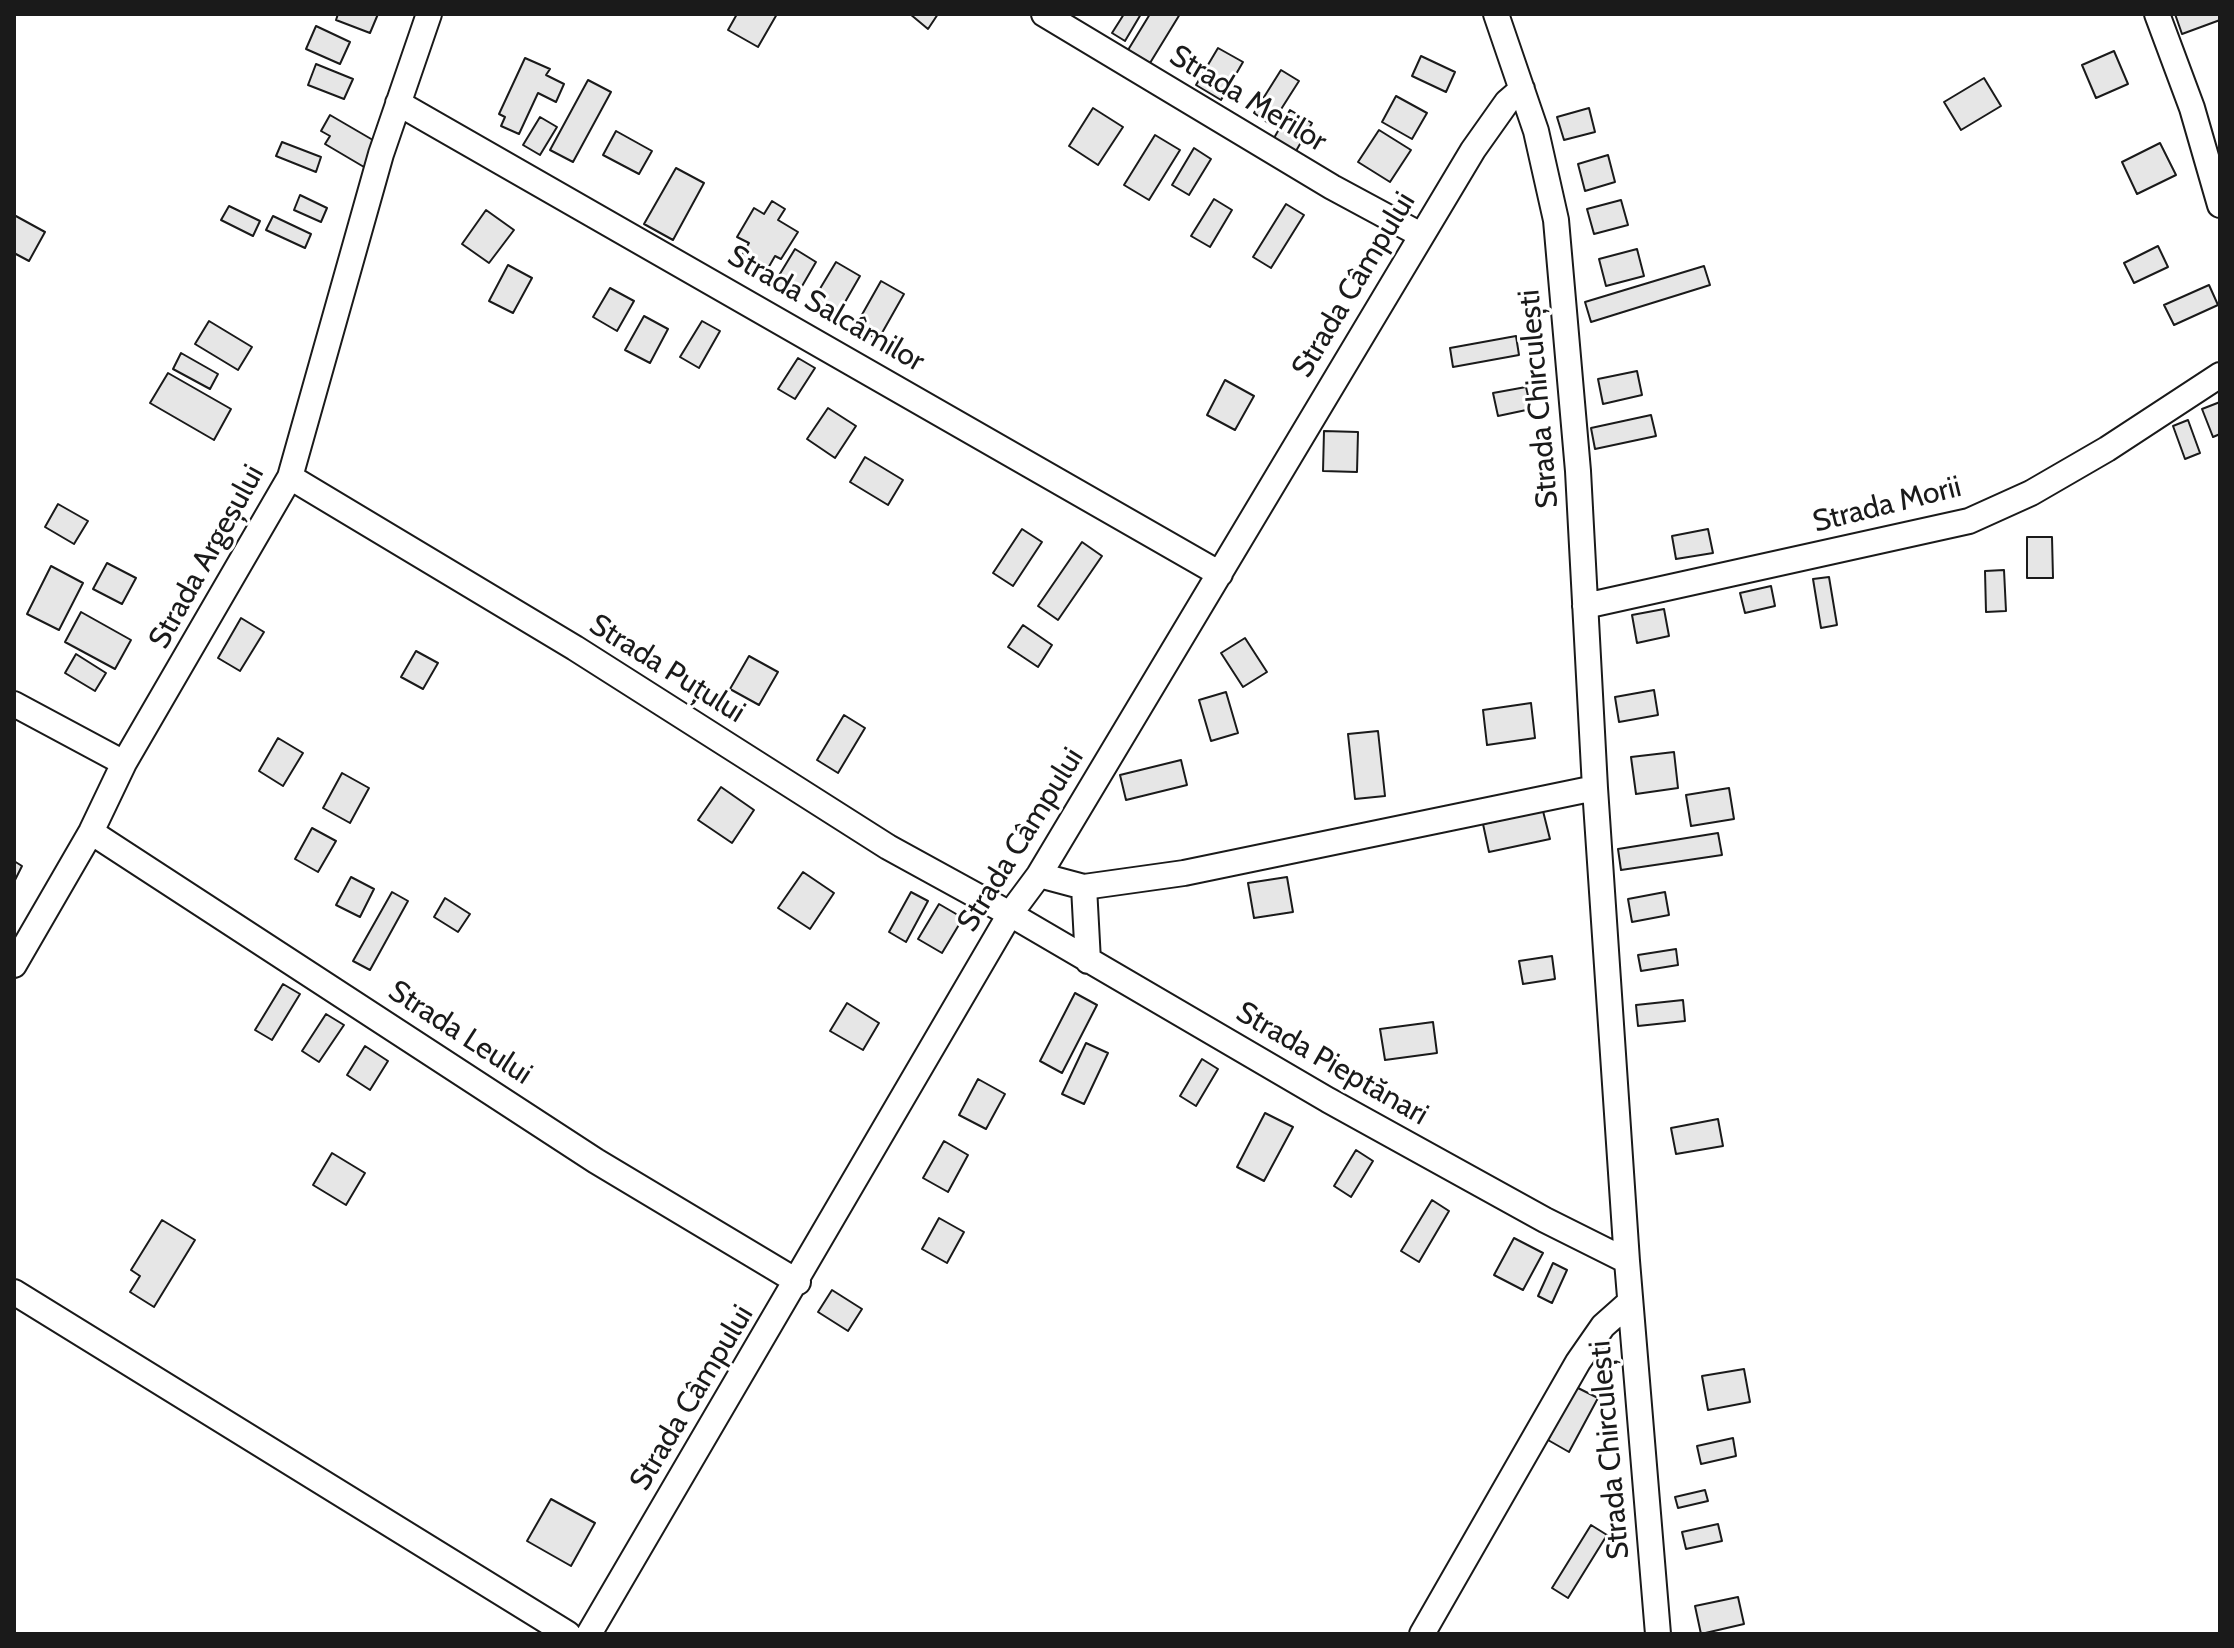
<!DOCTYPE html>
<html>
<head>
<meta charset="utf-8">
<style>
  body { margin:0 }
  #map { position:relative; width:2234px; height:1648px; overflow:hidden; background:#fff; font-family:Cabin,sans-serif }
  canvas { display:block }
  .frame { position:absolute; inset:0; border:16px solid #1a1a1a; pointer-events:none }
</style>
</head>
<body>
<div id="map">
<canvas width="2234" height="1648"></canvas>
<div class="frame"></div>
</div>
<script>
const ctx = document.querySelector('canvas').getContext('2d');
ctx.lineJoin = 'round';
function fill(path, color) { ctx.fillStyle = color; ctx.fill(path, 'evenodd'); }
function trace(path, color, width, dash) { ctx.strokeStyle = color; ctx.lineWidth = width; ctx.lineCap = dash ? 'butt' : 'round'; ctx.setLineDash(dash || []); ctx.stroke(path); }
function label(font, color, halo, rows, align = 'center') {
  ctx.font = font + ' Cabin,sans-serif'; ctx.lineWidth = 6; ctx.setLineDash([]); ctx.textBaseline = 'middle'; ctx.strokeStyle = halo; ctx.fillStyle = color; for (const [text, x, y, turn = 0] of rows) {
    ctx.save(); ctx.translate(x, y); ctx.rotate((+turn || 0) * Math.PI / 180); ctx.textAlign = isNaN(turn) ? turn : align; if (halo) ctx.strokeText(text, 0, 0); ctx.fillText(text, 0, 0); ctx.restore();
  }
}
const building = new Path2D(`
  M338 14H378L370 33 336 20Z
  M737 14H777L758 47 728 30Z
  M910 14H938L928 29Z
  M1124 14H1141L1125 41 1112 33Z
  M1150 14H1180L1150 63 1128 50Z
  M2175 14H2220V20L2182 34Z
  M316 26 350 42 340 64 306 49Z
  M1218 48 1243 62 1221 100 1196 85Z
  M2114 51 2128 84 2096 98 2082 65Z
  M1421 56 1455 72 1446 92 1412 76Z
  M525 58 550 69 546 75 564 84 556 102 538 93 519 134 501 126 505 117 499 114Z
  M316 64 353 79 344 99 308 85Z
  M1281 70 1299 81 1271 125 1254 113Z
  M1984 78 2001 106 1961 130 1944 102Z
  M588 80 611 92 573 162 550 150Z
  M1396 96 1427 113 1412 139 1382 122Z
  M1093 108 1123 127 1098 165 1069 146Z
  M1589 108 1595 132 1564 140 1557 117Z
  M1290 110 1312 123 1296 151 1274 138Z
  M330 115 378 143 364 167 325 144 330 136 321 131Z
  M540 117 557 127 540 155 523 145Z
  M1379 130 1411 150 1390 182 1358 162Z
  M616 131 652 151 639 174 603 155Z
  M1155 135 1180 150 1149 200 1124 185Z
  M282 142 321 157 316 172 276 156Z
  M2160 143 2176 175 2137 194 2122 162Z
  M1194 148 1211 159 1189 195 1172 185Z
  M1608 155 1615 182 1585 191 1578 164Z
  M676 168 704 183 673 240 644 224Z
  M300 195 327 208 321 222 294 210Z
  M1214 199 1232 210 1210 247 1191 236Z
  M1621 200 1628 225 1594 234 1587 209Z
  M772 201 785 209 778 220 798 232 781 259 775 256 763 277 737 263 749 243 737 237 754 208 764 214Z
  M1286 204 1304 215 1271 268 1253 257Z
  M229 206 260 221 253 236 221 220Z
  M486 210 514 230 489 263 462 244Z
  M14 215 45 232 29 261 14 253Z
  M273 216 311 234 305 248 266 230Z
  M2158 246 2168 267 2134 283 2124 263Z
  M795 249 816 262 794 300 772 287Z
  M1637 249 1644 276 1606 286 1599 259Z
  M836 262 860 276 837 316 812 302Z
  M508 265 532 278 513 313 489 301Z
  M1704 266 1710 285 1591 322 1585 302Z
  M881 281 904 294 878 340 855 327Z
  M2209 285 2218 305 2174 325 2164 305Z
  M610 288 634 301 617 331 593 317Z
  M644 316 668 329 650 363 625 350Z
  M209 321 252 347 238 370 195 344Z
  M702 321 720 331 699 368 680 357Z
  M1516 336 1519 355 1453 367 1450 348Z
  M181 353 218 374 210 389 173 369Z
  M798 358 815 368 795 399 778 389Z
  M1637 371 1642 395 1603 404 1598 379Z
  M168 373 231 409 214 440 150 403Z
  M1225 380 1254 396 1235 430 1207 415Z
  M1526 387 1531 409 1498 416 1493 393Z
  M2220 402V434L2213 437 2202 409Z
  M828 408 856 426 835 458 807 439Z
  M1651 415 1656 436 1595 449 1591 428Z
  M2188 420 2200 453 2185 459 2173 426Z
  M1324 431 1358 432 1357 472 1323 471Z
  M865 457 903 480 888 505 850 482Z
  M58 504 88 521 74 544 45 527Z
  M1022 529 1042 542 1013 586 993 573Z
  M1708 529 1713 553 1676 559 1672 536Z
  M2027 537H2052L2053 578H2027Z
  M1082 542 1102 556 1058 620 1038 606Z
  M107 563 136 578 122 604 93 589Z
  M51 566 83 583 59 630 27 614Z
  M2004 570 2006 611 1986 612 1985 571Z
  M1829 577 1837 625 1821 628 1813 579Z
  M1771 586 1775 606 1745 613 1740 593Z
  M1664 609 1669 636 1637 643 1632 615Z
  M81 612 131 640 115 669 65 642Z
  M241 618 264 632 240 671 218 658Z
  M1023 625 1052 645 1038 667 1008 647Z
  M1245 638 1267 672 1243 687 1221 653Z
  M416 651 438 663 423 689 401 677Z
  M76 654 106 673 95 691 65 673Z
  M749 656 778 672 759 705 730 689Z
  M1654 690 1658 715 1619 722 1615 697Z
  M1226 692 1238 733 1211 741 1199 700Z
  M1531 703 1535 738 1487 745 1483 710Z
  M844 715 865 728 838 773 817 760Z
  M1378 731 1385 796 1355 799 1348 734Z
  M278 738 303 753 283 786 259 771Z
  M1674 752 1678 788 1636 794 1631 757Z
  M1181 760 1187 785 1126 800 1120 775Z
  M342 773 369 788 350 823 323 808Z
  M721 787 754 810 732 843 698 820Z
  M1729 788 1734 819 1691 826 1686 795Z
  M1543 811 1550 839 1489 852 1483 824Z
  M312 828 336 841 318 872 295 859Z
  M1718 833 1722 855 1621 870 1618 849Z
  M14 861 22 866 14 882Z
  M803 872 834 893 810 929 778 908Z
  M351 877 374 889 360 917 336 905Z
  M1287 877 1293 912 1254 918 1248 883Z
  M392 892 408 901 370 970 353 961Z
  M911 892 928 901 906 942 889 932Z
  M1665 892 1669 915 1632 922 1628 899Z
  M445 898 470 914 458 932 434 917Z
  M939 904 963 918 942 953 918 939Z
  M1676 949 1678 965 1641 971 1638 955Z
  M1552 956 1555 979 1523 984 1519 961Z
  M283 984 300 994 272 1040 255 1030Z
  M1075 993 1097 1005 1062 1073 1040 1061Z
  M1683 1000 1685 1021 1638 1026 1636 1005Z
  M847 1003 879 1023 863 1050 830 1031Z
  M326 1014 344 1025 319 1062 302 1051Z
  M1433 1022 1437 1053 1385 1060 1380 1029Z
  M1086 1043 1108 1053 1084 1104 1062 1094Z
  M365 1046 388 1061 370 1090 347 1075Z
  M1202 1059 1218 1069 1196 1106 1180 1096Z
  M978 1079 1005 1094 986 1129 959 1115Z
  M1265 1113 1293 1127 1264 1181 1237 1167Z
  M1718 1119 1723 1146 1676 1154 1671 1128Z
  M944 1141 968 1155 948 1192 923 1178Z
  M1356 1150 1373 1161 1351 1197 1334 1186Z
  M332 1153 365 1173 346 1205 313 1185Z
  M1432 1200 1449 1211 1419 1262 1401 1251Z
  M939 1218 964 1232 947 1263 922 1249Z
  M162 1220 195 1240 154 1307 130 1292 140 1276 131 1270Z
  M1514 1238 1543 1253 1523 1290 1494 1275Z
  M1553 1263 1567 1270 1552 1303 1538 1296Z
  M832 1290 862 1309 848 1331 818 1312Z
  M1744 1369 1750 1402 1708 1410 1702 1376Z
  M1576 1387 1598 1398 1569 1452 1548 1440Z
  M1733 1438 1736 1456 1701 1464 1697 1446Z
  M1705 1490 1708 1501 1678 1508 1675 1497Z
  M551 1499 595 1523 571 1566 527 1541Z
  M1718 1524 1722 1541 1686 1549 1682 1532Z
  M1591 1525 1607 1535 1568 1598 1552 1588Z
  M1738 1597 1744 1624 1701 1634 1695 1606Z`);
fill(building, '#e6e6e6');
trace(building, '#1a1a1a', 2);
const minor = new Path2D(`
  M1044 14 1332 187 1421 235
  M1496 14 1536 131 1556 220 1578 471 1595 788 1627 1261 1658 1634
  M2157 14 2192 108 2220 205
  M398 103 1220 574
  M290 477 575 648 888 847 1010 914 1328 1100 1545 1220 1627 1261
  M1585 606 1969 521 2031 493 2107 449 2220 375
  M14 704 124 763
  M91 832 596 1161 798 1282
  M1039 875 1084 887 1184 873 1595 788
  M1084 887 1088 961
  M14 965 91 832 124 763 290 477 381 154 429 14
  M14 1292 568 1634
  M589 1634 1010 914 1039 875 1473 150 1507 102 1522 89
  M1422 1634 1578 1362 1603 1326 1630 1302`);
trace(minor, '#1a1a1a', 28);
trace(minor, '#fff', 24);
label('30px', '#1a1a1a', '#fff', [
  ["Strada Merilor",1248,99,31],
  ["Strada Câmpului",1354,285,-59],
  ["Strada Salcâmilor",826,309,30],
  ["Strada Chirculești",1539,399,-95],
  ["Strada Morii",1887,505,-14],
  ["Strada Argeșului",207,557,-61],
  ["Strada Puțului",667,669,32],
  ["Strada Câmpului",1021,840,-58],
  ["Strada Leului",460,1033,33],
  ["Strada Pieptănari",1332,1064,30],
  ["Strada Câmpului",692,1398,-59],
  ["Strada Chirculești",1610,1450,-95]
]);
</script>
</body>
</html>
